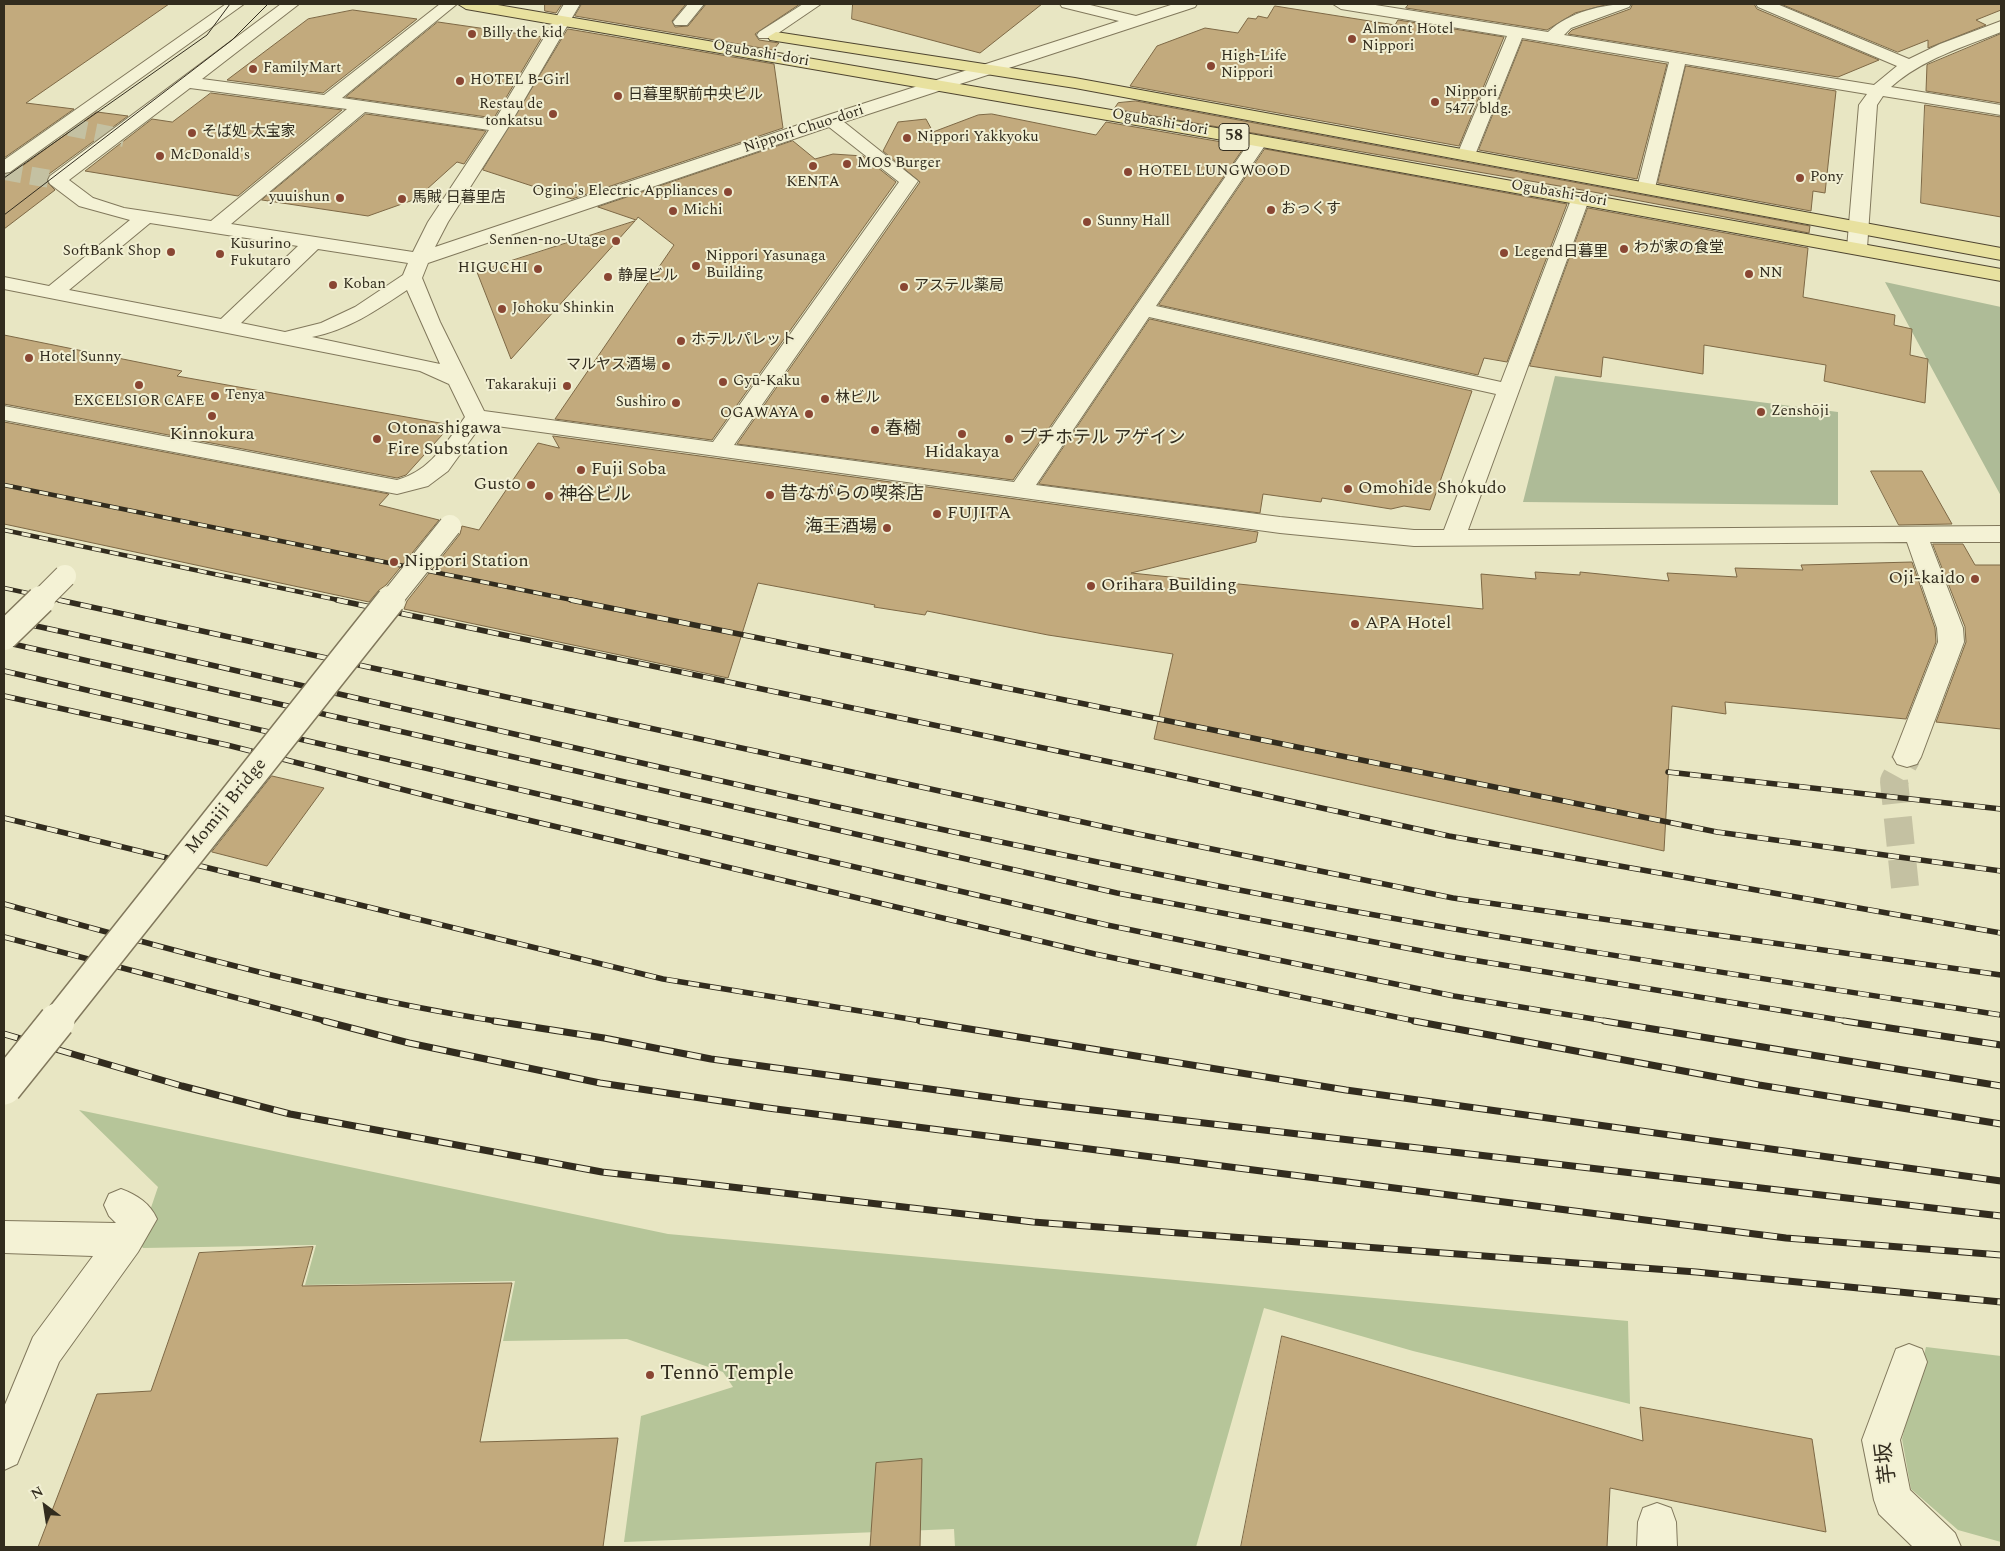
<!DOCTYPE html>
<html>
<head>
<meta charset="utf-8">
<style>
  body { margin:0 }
  #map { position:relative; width:2005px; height:1551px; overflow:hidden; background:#e8e6c3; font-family:Spectral,serif }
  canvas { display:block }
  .frame { position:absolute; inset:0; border:5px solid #322c1e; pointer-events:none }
  .north { position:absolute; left:20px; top:1481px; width:50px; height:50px; -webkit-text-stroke:4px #f1efd2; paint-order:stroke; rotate:329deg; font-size:14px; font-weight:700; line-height:20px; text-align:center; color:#322c1e }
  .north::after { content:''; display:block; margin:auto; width:18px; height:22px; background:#322c1e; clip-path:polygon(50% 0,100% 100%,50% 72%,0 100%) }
</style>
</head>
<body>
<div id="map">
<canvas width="2005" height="1551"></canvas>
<div class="frame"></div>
<div class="north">N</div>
</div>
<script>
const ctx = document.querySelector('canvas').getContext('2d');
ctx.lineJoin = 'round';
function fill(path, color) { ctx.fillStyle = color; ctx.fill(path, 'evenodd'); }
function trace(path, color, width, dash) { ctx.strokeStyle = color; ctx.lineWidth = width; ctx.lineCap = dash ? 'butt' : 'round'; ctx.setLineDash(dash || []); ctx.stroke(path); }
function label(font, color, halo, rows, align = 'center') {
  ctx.font = font + ' Spectral,"Noto Sans JP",serif'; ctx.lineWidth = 4; ctx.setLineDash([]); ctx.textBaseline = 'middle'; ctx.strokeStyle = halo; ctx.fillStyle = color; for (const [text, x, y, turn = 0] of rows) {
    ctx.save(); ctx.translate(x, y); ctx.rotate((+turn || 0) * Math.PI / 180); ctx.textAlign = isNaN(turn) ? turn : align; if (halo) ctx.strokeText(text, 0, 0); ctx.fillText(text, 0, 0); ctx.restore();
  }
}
fill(new Path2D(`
  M79 1110 668 1234 1628 1321 1630 1404 1413 1351 1264 1308 1196 1547H955L954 1529 624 1542 641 1416 733 1387 723 1372 627 1339 503 1341 515 1281 305 1285 316 1245 143 1248 139 1243 158 1187Z
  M1926 1347 2001 1356V1542L1958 1530 1911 1489 1902 1439Z`), '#b6c599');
fill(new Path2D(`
  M1885 282 2001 307V496Z
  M1555 376 1838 412V505L1523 502Z`), '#aebb97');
const building = new Path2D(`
  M4 4H169L26 103 74 109 4 158Z
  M545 4H562L556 13 545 11Z
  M582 4H686L672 21 675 27 688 26 706 4H800L755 34 759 40 779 43 773 50 575 16Z
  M853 4H1042L980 53 852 19Z
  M1409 4H1609L1575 13 1547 30 1406 8Z
  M1633 4H1754L1757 9 1879 60 1838 77 1568 34 1572 30 1630 9Z
  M1781 4H2001V10L1976 20 1986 25 1928 48V40L1898 52Z
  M1275 6 1395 25 1398 20 1504 37 1459 146 1130 86 1157 46 1205 28 1238 33 1248 18 1256 19 1258 16 1267 18Z
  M353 10 417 19 323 93 227 80 308 19Z
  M438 22 542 37 494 118 346 97Z
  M568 29 774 64 783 128 572 199 483 170Z
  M2001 34V103L1926 91 1927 65Z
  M1523 40 1667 64 1637 179 1479 150Z
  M1686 66 1836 91 1825 193 1813 191 1811 211 1658 183Z
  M211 93 342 110 238 196 85 171 152 119 172 122Z
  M1136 101 1810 226 1809 233 1588 191 1114 109 1118 103Z
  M1925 105 2001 117V217L1921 203Z
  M97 112 128 116 49 174 46 181 55 190 4 229V175L11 174Z
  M366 114 486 131 464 164 457 162 416 199 368 216 262 200Z
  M992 114 1096 135 1106 122 1245 146 1013 480 737 444 920 182 883 151 898 122 926 119 933 132 978 115Z
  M793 141 815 159 833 154 863 156 896 182 712 440 555 419 674 245 638 217 636 220 598 207Z
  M1265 149 1567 204 1507 362 1484 358 1478 375 1159 305Z
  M1588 208 1808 248 1803 297 1895 315 1894 325 1912 329 1910 355 1928 359 1925 403 1824 381 1826 365 1704 345 1703 374 1603 357 1601 377 1530 366Z
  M635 221 511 359 477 272Z
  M1150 319 1472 391 1430 510 1404 506 1391 509 1322 498 1321 502 1263 494 1260 513 1039 484Z
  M4 335 182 371 177 376 451 425 406 475 397 478 4 404Z
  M4 422 389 494 379 505 439 520 386 585 379 590 369 602 4 524Z
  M553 436 1258 532 1256 542 1131 573 1483 609 1481 574 1536 579 1535 572 1580 575V572L1669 581 1667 573 1737 577 1735 568 1803 570 1801 565 1912 562 1935 628 1936 642 1906 719 1725 702 1726 714 1672 706 1664 851 1154 739 1173 654 1048 635 927 611 925 615 874 607 875 605 758 583 728 678 404 609 407 601 460 534 462 526 479 530 538 443 559 448Z
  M1871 471H1922L1952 524 1899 525Z
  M1933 544H1963L1975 565H2001V729L1936 722 1966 642 1965 627Z
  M272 776 324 788 267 866 212 852Z
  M313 1247 302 1286 512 1283 480 1442 618 1438 603 1547H38L97 1394 151 1391 199 1253Z
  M1282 1336 1643 1441 1640 1407 1812 1439 1826 1532 1610 1488 1607 1547H1241Z
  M922 1459 920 1547H870L876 1463Z`);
fill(building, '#c2aa7d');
trace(building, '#7d6845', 1);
trace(new Path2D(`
  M69 127 124 138
  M4 171 57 180`), '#c4c1a2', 18, [18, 9]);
trace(new Path2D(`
  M1905 887 1894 781 1907 757`), '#c4c1a2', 28, [28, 14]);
const minor = new Path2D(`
  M226 4H244L10 172 4 173V160Z
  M281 4H299L202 79 324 95 440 4H457L342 98 495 120 564 4H580L509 126 448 222 435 247 825 116 1119 21 1062 7 1060 4H1086L1136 16 1174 4H1197L1195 7 844 122 918 181 734 445 1014 482 1253 137H1265L1268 141 1156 306 1501 382 1572 197 1574 193H1588L1590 197 1468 530 2001 526V542H1930L1963 628 1964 642 1921 757 1917 764 1907 767 1897 764 1893 757 1938 642 1937 628 1907 542 1414 546 1280 533 482 424 448 471 428 486 397 494 4 420V406L397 480C430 471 446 443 465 417L449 384 420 371 4 289V277L49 286 130 220 79 206 50 184 48 180 50 176ZM190 88 347 109 211 221 124 208 93 198 69 180ZM365 112 489 130 428 222 413 252 231 224ZM829 127 899 182 713 442 484 411 440 322 422 278 428 263ZM150 223 298 246 221 319 69 290ZM318 249 408 263 403 275 355 307 321 323 285 332 241 323ZM407 290 440 364 312 337C348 330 377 310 407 290ZM1149 317 1496 394 1444 530H1414L1280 517 1036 485Z
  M688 4H704L687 25H675L673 22Z
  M803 4H821L771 38H759L757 35 759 32Z
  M1333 4H1369L1548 32C1569 12 1603 4 1631 4L1629 7 1571 28 1564 35 1874 85 1897 66 1758 7 1756 4H1777L1909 59 1940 44 2001 21V32C1964 47 1922 59 1891 87L2001 105V115L1883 96 1877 105 1867 248 1864 252H1850L1847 248 1859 105 1867 94 1685 64 1655 188 1653 192H1639L1637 188 1669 62 1522 38 1475 155 1472 159H1460L1457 155 1507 36 1341 9Z
  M121 1189C137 1195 150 1203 157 1219L138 1252 59 1362 17 1464 4 1470V1407L33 1337 93 1256 4 1253V1221L116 1223 109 1216 104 1205 109 1194Z
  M1909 1344 1922 1349 1927 1362 1900 1440 1910 1490 1955 1533 1961 1547H1913L1879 1514 1874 1500 1862 1440 1896 1349Z
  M1657 1503 1671 1508 1676 1522 1677 1547H1637L1638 1522 1643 1508Z`);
const major = new Path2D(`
  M458 4H492L1234 131 2001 269V281L1234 142 466 9Z
  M776 32 1075 78 2001 248V260L1075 88 770 40 768 37Z`);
trace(minor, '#81785c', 2);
trace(major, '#4f4530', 2);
fill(minor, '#f4f2d5');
fill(major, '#e8e19f');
trace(new Path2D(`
  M4 178 207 35 230 4
  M4 215 232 40 268 4`), '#322c1e', 1);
const railFar2 = new Path2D(`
  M4 485 577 601
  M4 530 343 601
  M4 588 64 601`);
const railFar1 = new Path2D(`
  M59 600 1138 834 1453 898 2001 975
  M337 600 1158 772 1449 836 2001 933
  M571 600 1717 832 2001 871
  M4 619C414 708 822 810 1234 889 1488 938 1745 976 2001 1015
  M4 642 1117 893 1448 956 1852 1022
  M4 671 1107 925 1454 996 1612 1022
  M4 696 227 745 456 803 1095 954 1420 1022
  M1668 772 2001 809
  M4 818 663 979 928 1022
  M4 904C169 949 333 996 502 1022
  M4 937 329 1022`);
const rail = new Path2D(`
  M324 1021 409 1043 600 1083 768 1108 1786 1238 2001 1255
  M494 1021 604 1038 711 1059 1024 1102 2001 1216
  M920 1021 1346 1090 2001 1181
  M1414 1021 1759 1085 2001 1124
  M1604 1021 2001 1086
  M1844 1021 2001 1045
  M4 1034 182 1086 290 1114 602 1172 1033 1222 1696 1272 2001 1302`);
trace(railFar2, '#322c1e', 4.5);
trace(railFar1, '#322c1e', 5.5);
trace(rail, '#322c1e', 7);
trace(railFar2, '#f1efd2', 3, [9]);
trace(railFar1, '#f1efd2', 4, [11]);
trace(rail, '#f1efd2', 5, [14]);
const minorBridgeFar2 = new Path2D(`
  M40 601 65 576
  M390 601 450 526`);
const minorBridgeFar1 = new Path2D(`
  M4 636 41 600
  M56 1022 391 600`);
const minorBridge = new Path2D(`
  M4 1087 57 1021`);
trace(minorBridgeFar2, '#81785c', 24, []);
trace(minorBridgeFar1, '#81785c', 31, []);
trace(minorBridge, '#81785c', 38, []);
trace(minorBridgeFar2, '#f4f2d5', 22);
trace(minorBridgeFar1, '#f4f2d5', 28);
trace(minorBridge, '#f4f2d5', 35);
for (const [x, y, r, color] of [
  [472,34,5,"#894633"],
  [1352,39,5,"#894633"],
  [1211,66,5,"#894633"],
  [253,69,5,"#894633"],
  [460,81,5,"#894633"],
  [618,96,5,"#894633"],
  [1435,102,5,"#894633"],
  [553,114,5,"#894633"],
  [192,133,5,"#894633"],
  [907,138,5,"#894633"],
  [160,156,5,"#894633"],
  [847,164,5,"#894633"],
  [813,166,5,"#894633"],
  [1128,172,5,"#894633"],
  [1800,178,5,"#894633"],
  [728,192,5,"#894633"],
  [340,198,5,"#894633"],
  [402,199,5,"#894633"],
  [1271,210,5,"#894633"],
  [673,211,5,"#894633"],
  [1087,222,5,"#894633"],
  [616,241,5,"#894633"],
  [1624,249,5,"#894633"],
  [171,252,5,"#894633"],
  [1504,253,5,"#894633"],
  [220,254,5,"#894633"],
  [696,266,5,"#894633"],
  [538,269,5,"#894633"],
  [1749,274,5,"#894633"],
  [608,277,5,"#894633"],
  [333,285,5,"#894633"],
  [904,287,5,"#894633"],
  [502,309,5,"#894633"],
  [681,341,5,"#894633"],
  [29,358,5,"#894633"],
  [666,366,5,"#894633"],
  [723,382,5,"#894633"],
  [139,385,5,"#894633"],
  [567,386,5,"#894633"],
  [215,396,5,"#894633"],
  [825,399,5,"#894633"],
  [676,403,5,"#894633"],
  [1761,412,5,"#894633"],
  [809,414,5,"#894633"],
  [212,416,5,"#894633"],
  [875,430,5,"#894633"],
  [962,434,5,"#894633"],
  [377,439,5,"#894633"],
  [1009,439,5,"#894633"],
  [581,470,5,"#894633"],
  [531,485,5,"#894633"],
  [1348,489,5,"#894633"],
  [770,495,5,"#894633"],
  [549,496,5,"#894633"],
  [937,514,5,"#894633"],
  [887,528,5,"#894633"],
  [394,562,5,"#894633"],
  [1975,579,5,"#894633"],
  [1091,586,5,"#894633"],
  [1355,624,5,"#894633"],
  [650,1375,5,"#894633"]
]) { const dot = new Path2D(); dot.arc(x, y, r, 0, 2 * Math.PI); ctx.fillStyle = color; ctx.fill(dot); trace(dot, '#f1efd2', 2); }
label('15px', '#322c1e', '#f1efd2', [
  ["Almont Hotel",1362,30],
  ["Nippori",1362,47],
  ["Billy the kid",482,34],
  ["High-Life",1221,57],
  ["Nippori",1221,74],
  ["FamilyMart",263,69],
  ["HOTEL B-Girl",470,81],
  ["Nippori",1445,93],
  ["5477 bldg.",1445,110],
  ["日暮里駅前中央ビル",628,96],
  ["Restau de",543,105,"right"],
  ["tonkatsu",543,122,"right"],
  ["そば処 太宝家",202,133],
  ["Nippori Yakkyoku",917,138],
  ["McDonald's",170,156],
  ["MOS Burger",857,164],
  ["HOTEL LUNGWOOD",1138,172],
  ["Pony",1810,178],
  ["KENTA",813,183,"center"],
  ["Ogino's Electric Appliances",718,192,"right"],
  ["yuuishun",330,198,"right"],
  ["馬賊 日暮里店",412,199],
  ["おっくす",1281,210],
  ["Michi",683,211],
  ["Sunny Hall",1097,222],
  ["Sennen-no-Utage",606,241,"right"],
  ["Kusurino",230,245],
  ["Fukutaro",230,262],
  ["わが家の食堂",1634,249],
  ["SoftBank Shop",161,252,"right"],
  ["Legend日暮里",1514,253],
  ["Nippori Yasunaga",706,257],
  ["Building",706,274],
  ["HIGUCHI",528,269,"right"],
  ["NN",1759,274],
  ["静屋ビル",618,277],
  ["Koban",343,285],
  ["アステル薬局",914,287],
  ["Johoku Shinkin",512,309],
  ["ホテルパレット",691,341],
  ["Hotel Sunny",39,358],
  ["マルヤス酒場",656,366,"right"],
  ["Gyū-Kaku",733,382],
  ["Takarakuji",557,386,"right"],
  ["Tenya",225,396],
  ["林ビル",835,399],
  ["EXCELSIOR CAFE",139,402,"center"],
  ["Sushiro",666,403,"right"],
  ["Zenshōji",1771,412],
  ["OGAWAYA",799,414,"right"]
], 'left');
label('15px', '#322c1e', '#f1efd2', [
  ["Ogubashi-dori",761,54,10],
  ["Ogubashi-dori",1160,123,10],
  ["Nippori Chuo-dori",804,130,-18],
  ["Ogubashi-dori",1559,194,10]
]);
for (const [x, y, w] of [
  [1234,137,30]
]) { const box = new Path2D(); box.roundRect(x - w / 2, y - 13.5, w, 27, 4); ctx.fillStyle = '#f1efd2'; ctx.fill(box); trace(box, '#322c1e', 1); }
label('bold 16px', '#322c1e', null, [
  ["58",1234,137]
]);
label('18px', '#322c1e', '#f1efd2', [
  ["Otonashigawa",387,429],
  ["Fire Substation",387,450],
  ["春樹",885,430],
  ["Kinnokura",212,435,"center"],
  ["プチホテル アゲイン",1019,439],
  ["Hidakaya",962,453,"center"],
  ["Fuji Soba",591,470],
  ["Gusto",521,485,"right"],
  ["Omohide Shokudo",1358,489],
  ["昔ながらの喫茶店",780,495],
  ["神谷ビル",559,496],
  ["FUJITA",947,514],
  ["海王酒場",877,528,"right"],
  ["Nippori Station",404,562],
  ["Oji-kaido",1965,579,"right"],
  ["Orihara Building",1101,586],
  ["APA Hotel",1365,624]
], 'left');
label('18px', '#322c1e', '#f1efd2', [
  ["Momiji Bridge",227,807,-51]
]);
label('21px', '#322c1e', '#f1efd2', [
  ["Tennō Temple",660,1375]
], 'left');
label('21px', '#322c1e', '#f1efd2', [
  ["芋坂",1888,1463,-97]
]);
</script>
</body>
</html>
